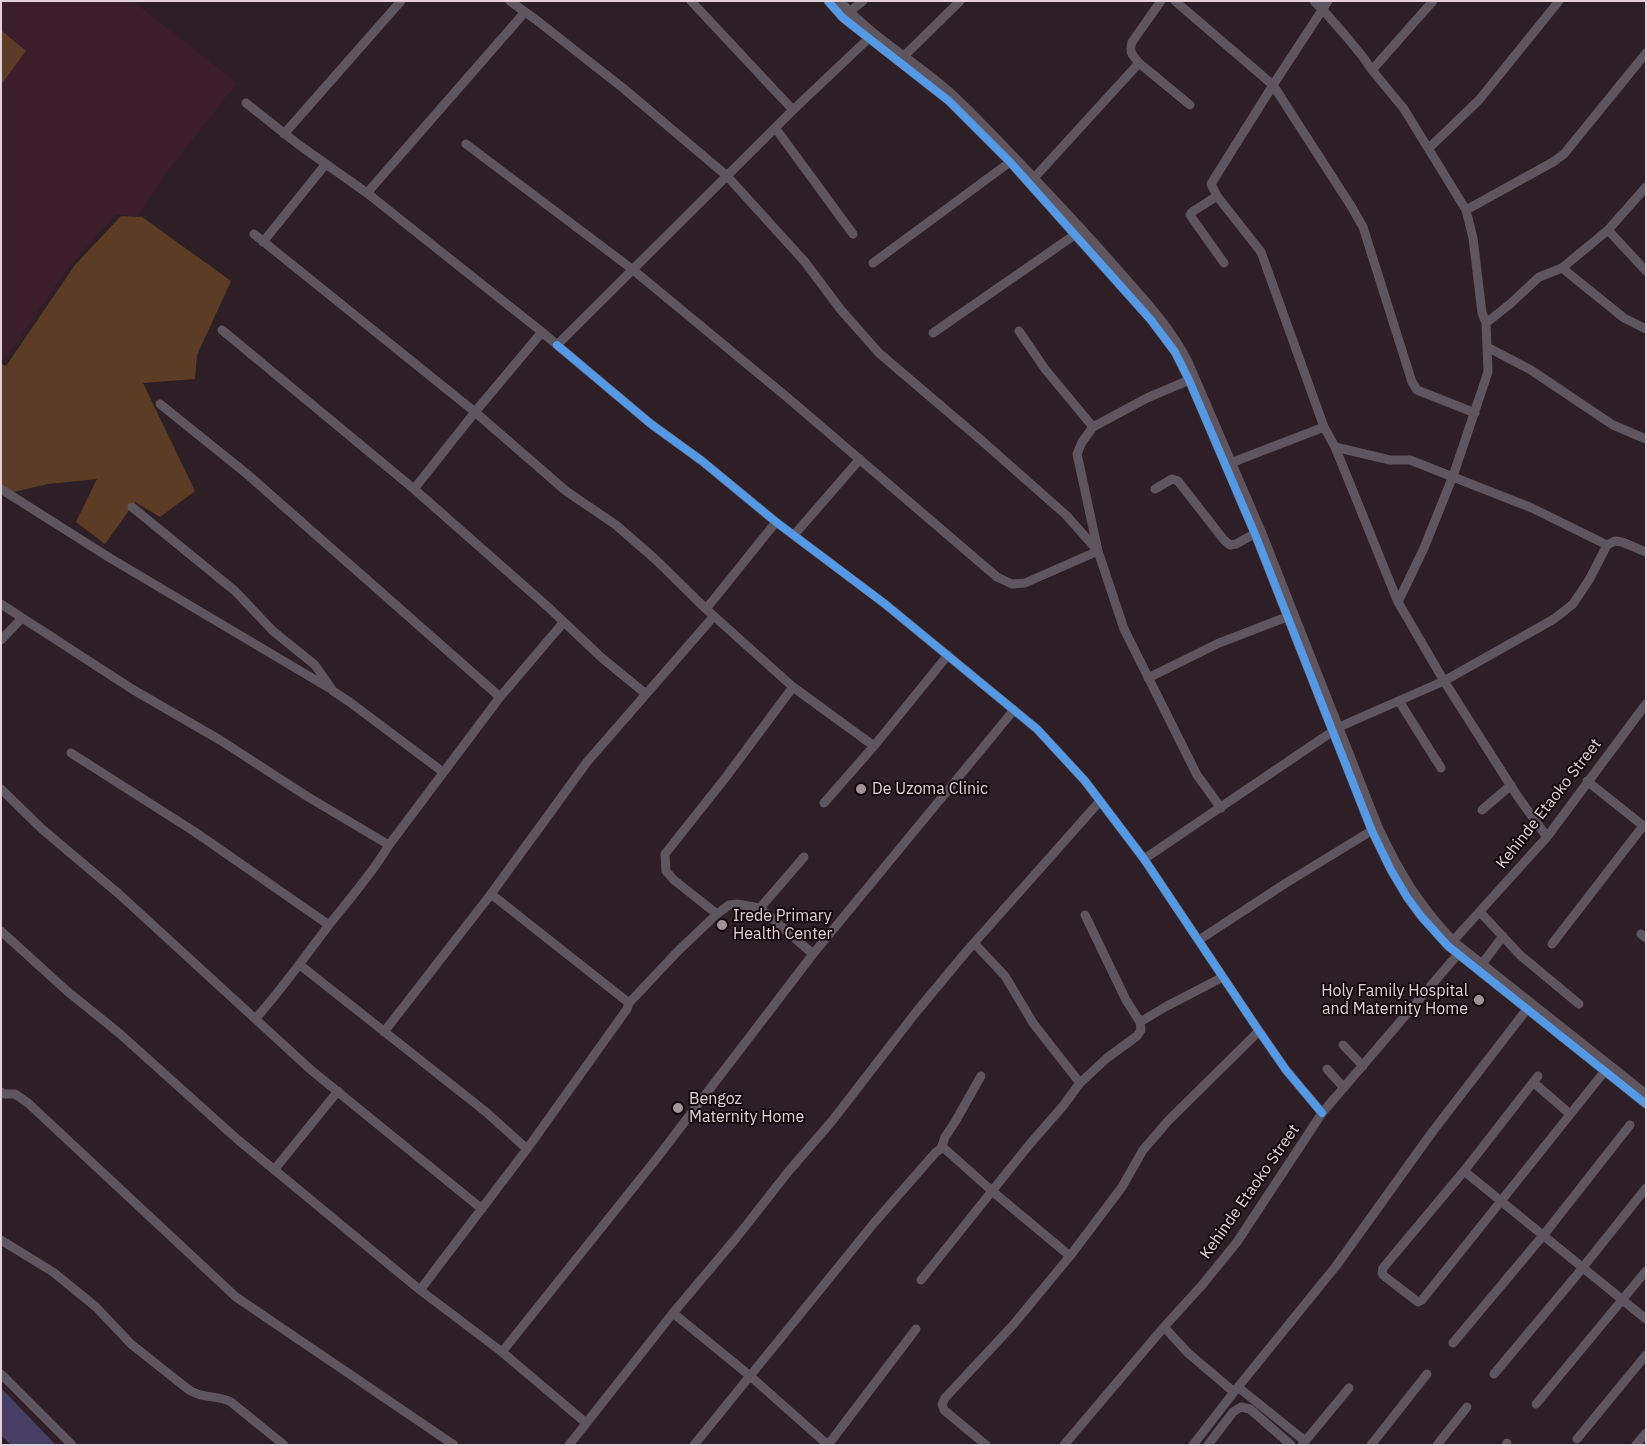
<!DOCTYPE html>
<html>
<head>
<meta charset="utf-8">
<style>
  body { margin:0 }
  #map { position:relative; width:1647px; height:1446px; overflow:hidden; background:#2d1f25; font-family:"IBM Plex Sans",sans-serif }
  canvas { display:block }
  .frame { position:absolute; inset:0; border:2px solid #e3d1d7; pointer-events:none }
</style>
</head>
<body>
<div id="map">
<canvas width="1647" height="1446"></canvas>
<div class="frame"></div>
</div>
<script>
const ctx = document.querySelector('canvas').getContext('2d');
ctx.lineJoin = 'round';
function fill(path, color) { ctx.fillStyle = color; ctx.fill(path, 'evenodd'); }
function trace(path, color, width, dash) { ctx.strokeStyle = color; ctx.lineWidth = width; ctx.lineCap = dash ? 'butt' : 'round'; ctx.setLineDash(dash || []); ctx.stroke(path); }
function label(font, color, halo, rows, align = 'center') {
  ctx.font = font + ' "IBM Plex Sans",sans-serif'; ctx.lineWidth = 4; ctx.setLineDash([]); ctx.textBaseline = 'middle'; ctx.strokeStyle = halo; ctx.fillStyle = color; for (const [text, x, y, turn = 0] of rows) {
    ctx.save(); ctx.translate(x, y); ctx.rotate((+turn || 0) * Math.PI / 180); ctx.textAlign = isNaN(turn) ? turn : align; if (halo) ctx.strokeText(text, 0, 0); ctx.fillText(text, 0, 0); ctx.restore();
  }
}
fill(new Path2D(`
  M1 1H133L237 83 168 171 137 216 116 215 71 264 1 365Z`), '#3c1d2a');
fill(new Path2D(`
  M1 30 26 51 1 85Z
  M121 216 142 217 231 281 197 355 195 379 143 383 195 491 160 517 135 502 105 544 76 522 97 479 48 484 1 495V364L6 366 75 265Z`), '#5d3c25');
fill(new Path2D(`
  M1 1388 56 1445H11L1 1435Z`), '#473f65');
trace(new Path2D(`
  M510 1 535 19 623 88 727 176 805 262 841 310 879 353 981 440 1066 515 1098 551
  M691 1 793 110
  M828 1 843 18 949 101 1010 162 1151 320 1175 352 1189 380 1255 534 1372 831 1391 870 1407 897 1421 916 1448 946 1646 1104
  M840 1C872 38 917 62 953 95 982 122 1008 151 1035 179 1061 207 1087 234 1112 263 1139 294 1169 324 1188 362L1261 531 1378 827C1400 874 1418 903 1453 941L1646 1094
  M1175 1 1273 85 1351 206 1363 227 1412 382 1417 390 1475 413
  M1314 1 1323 10 1345 35 1363 57 1372 70 1404 109 1466 210 1473 238 1482 313 1486 323 1488 372 1453 476 1424 548 1398 602
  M1328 1 1273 85 1211 184 1217 196 1261 252 1324 427 1335 447 1398 602 1444 681 1518 797 1547 837
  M849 12 863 1
  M903 57 960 1
  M1139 63 1190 105
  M1372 70 1433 1
  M246 103 299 145 367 193 542 332
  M776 129 853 234
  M284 134 401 1
  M466 144 632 269 788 398 997 577 1012 584 1025 583 1098 551
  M1429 148 1479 100 1559 1
  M1034 178 1139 63C1132 55 1129 52 1132 42L1161 1
  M367 193 525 12
  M1217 196 1192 212 1190 215 1224 263
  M1466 210 1553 162 1564 154 1646 53
  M1608 230 1646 271
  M254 234 475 412 566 491 616 525 655 559 706 609 793 687 874 746
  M263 242 325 165
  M873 263 1010 162
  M1562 268 1624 318 1646 329
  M1486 323 1510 304 1539 277 1562 268 1608 230 1646 187
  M222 330 414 489 548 607 602 658 646 694
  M1019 331 1045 369 1093 427
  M933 333 1076 234
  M557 345 651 424 702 461 776 522 885 604 1037 729 1085 781 1144 859 1259 1031 1286 1070 1322 1113
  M1487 347 1531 370 1613 425 1646 439
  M1194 378 1147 398 1093 427 1082 442 1077 454 1098 551 1124 629 1197 775 1221 808
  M160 404 247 474 500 697
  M1335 447 1390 460H1410L1532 508 1607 545
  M1228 464 1324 427
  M1 489 110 558 329 688
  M414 489 475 412 542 332 557 345 793 110 868 39
  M1155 489 1172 479 1178 481 1224 540 1230 545 1236 544 1258 532
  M132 507 235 591 273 631 315 665 333 691 351 703 443 772
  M794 535 860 459
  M1 604 132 689 220 740 308 797 389 845
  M706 609 776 522
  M1 640 22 618
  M1148 678 1219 643 1292 615
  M1399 701 1441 768
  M71 753 195 832 329 925
  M1587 781 1646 828
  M1 789 42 829 119 894 311 1070 482 1209
  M824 803 874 746 948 655
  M1482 810 1511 785
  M1144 859 1339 727 1444 681 1554 619 1573 604 1589 580 1607 545 1615 541 1622 542 1646 552
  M491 894 629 1003
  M760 908 804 857
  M1480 912 1520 955 1579 1004
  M717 914 674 880 666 871 665 854 726 777 793 687
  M1085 915 1126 1000 1140 1022
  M1 931 67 991 119 1033 237 1139 420 1290 502 1352 586 1423
  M1641 934 1646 938
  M1199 940 1286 883 1376 828
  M1453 941 1547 837 1646 704
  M974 943 1005 976 1033 1023 1080 1083
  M1552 944 1643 826
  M300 965 486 1112 527 1149
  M1479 968 1503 936
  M256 1018C283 988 305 956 329 925 350 898 372 874 389 845L500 697 563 623
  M384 1032 491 894 587 762 714 616
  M1343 1045 1363 1066
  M1327 1069 1344 1088
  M1538 1076 1464 1171 1383 1268 1382 1273 1384 1276 1418 1302 1422 1300 1604 1072
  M1533 1082 1570 1114
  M1 1092 4 1094H15L28 1103 236 1297 454 1445
  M941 1149 945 1137 955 1122 981 1076
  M274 1170 338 1091
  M1464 1171 1646 1319
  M1 1240 53 1272 96 1307 131 1344 189 1390C205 1400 216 1394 231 1402L284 1445
  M1070 1256 992 1191 1029 1145 1063 1106 1080 1083 1107 1058 1137 1036 1141 1030 1140 1022 1167 1006 1223 977
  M420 1290 527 1149 627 1009 629 1003 678 951 717 914 729 905 737 904 760 908 813 954
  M673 1313 749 1375 828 1445
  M1164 1327 1188 1353 1234 1392
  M1453 1343 1546 1232 1630 1125
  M502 1352 657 1158 813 954 1013 711
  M1 1374 72 1445
  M1494 1374 1576 1276 1646 1188
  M1238 1387 1305 1441
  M1536 1404 1646 1271
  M1577 1439 1646 1355
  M569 1445 673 1313 737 1237 788 1172 832 1121 917 1011 966 952 1100 801
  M694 1445 874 1223 936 1152 941 1149H945L992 1191 921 1280
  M828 1445 916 1329
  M986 1445 944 1410 942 1404 945 1398 1013 1325 1070 1256 1122 1187 1143 1150 1168 1121 1259 1031
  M1064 1445 1164 1327 1203 1284 1237 1242 1322 1113 1458 954
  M1193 1445 1234 1392 1336 1266 1433 1131 1527 1009
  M1208 1445 1233 1412 1241 1407 1250 1409 1291 1445
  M1302 1445 1349 1388
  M1371 1445 1427 1374
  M1437 1445 1467 1407
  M1506 1445 1507 1443
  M1636 1445 1646 1433`), '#5f555f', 9);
trace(new Path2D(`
  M828 1 843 18 949 101 1010 162 1151 320 1175 352 1189 380 1255 534 1372 831 1391 870 1407 897 1421 916 1448 946 1646 1104
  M557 345 651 424 702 461 776 522 885 604 1037 729 1085 781 1144 859 1259 1031 1286 1070 1322 1113`), '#5399e6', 8);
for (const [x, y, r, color] of [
  [861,789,6,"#a39399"],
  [722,925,6,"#a39399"],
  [1479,1000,6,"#a39399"],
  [678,1108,6,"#a39399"]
]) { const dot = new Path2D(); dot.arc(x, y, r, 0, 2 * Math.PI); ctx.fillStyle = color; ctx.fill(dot); trace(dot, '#14080c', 2); }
label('16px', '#e3d1d7', '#14080c', [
  ["De Uzoma Clinic",872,789],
  ["Irede Primary",733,916],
  ["Health Center",733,934],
  ["Holy Family Hospital",1468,991,"right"],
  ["and Maternity Home",1468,1009,"right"],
  ["Bengoz",689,1099],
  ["Maternity Home",689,1117]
], 'left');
label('16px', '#e3d1d7', '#14080c', [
  ["Kehinde Etaoko Street",1549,804,-52],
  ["Kehinde Etaoko Street",1250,1192,-55]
]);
</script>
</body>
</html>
